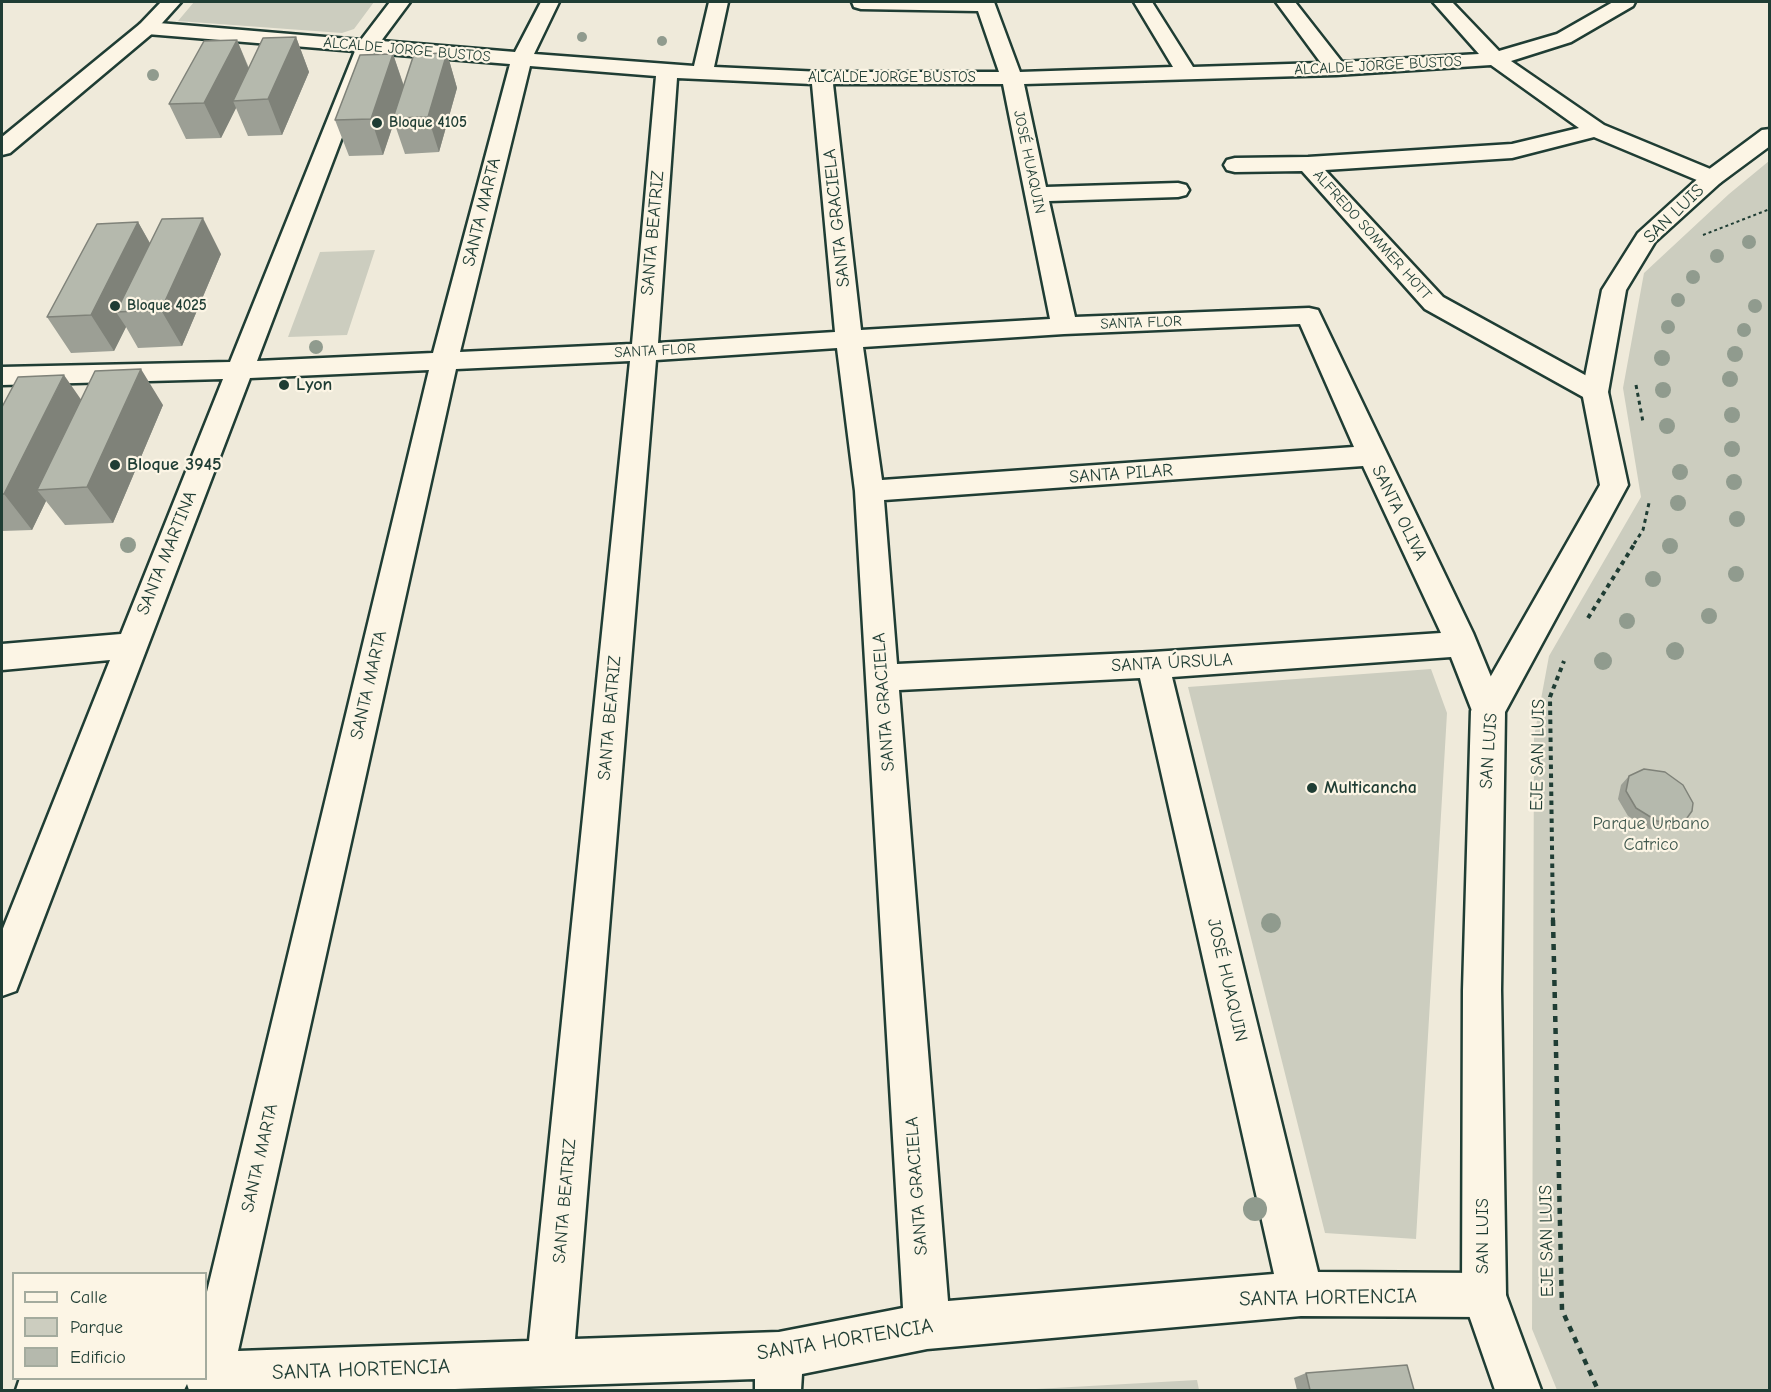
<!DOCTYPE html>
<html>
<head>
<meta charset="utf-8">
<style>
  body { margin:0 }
  #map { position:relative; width:1771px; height:1392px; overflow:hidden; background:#efeada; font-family:"Comic Neue",sans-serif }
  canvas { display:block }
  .frame { position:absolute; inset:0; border:3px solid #1f3d34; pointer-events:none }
  .legend { position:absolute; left:12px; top:1272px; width:195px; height:108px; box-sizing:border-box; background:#fcf5e5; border:2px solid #a4ab9e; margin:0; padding:8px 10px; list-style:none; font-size:18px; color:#1f3d34 }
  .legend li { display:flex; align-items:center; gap:12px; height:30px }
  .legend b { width:30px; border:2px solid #a4ab9e }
</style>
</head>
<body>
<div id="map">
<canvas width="1771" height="1392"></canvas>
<div class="frame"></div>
<ul class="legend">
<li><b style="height:8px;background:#fcf5e5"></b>Calle</li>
<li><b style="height:16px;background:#cccdbf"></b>Parque</li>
<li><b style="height:16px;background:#b5b9ad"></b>Edificio</li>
</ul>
</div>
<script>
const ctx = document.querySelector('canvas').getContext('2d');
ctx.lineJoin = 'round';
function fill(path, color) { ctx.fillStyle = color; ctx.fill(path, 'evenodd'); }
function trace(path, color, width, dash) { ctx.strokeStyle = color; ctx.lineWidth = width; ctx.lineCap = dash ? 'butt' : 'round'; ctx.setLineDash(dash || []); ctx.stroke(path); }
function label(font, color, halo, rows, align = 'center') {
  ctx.font = font + ' "Comic Neue",sans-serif'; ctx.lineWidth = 4.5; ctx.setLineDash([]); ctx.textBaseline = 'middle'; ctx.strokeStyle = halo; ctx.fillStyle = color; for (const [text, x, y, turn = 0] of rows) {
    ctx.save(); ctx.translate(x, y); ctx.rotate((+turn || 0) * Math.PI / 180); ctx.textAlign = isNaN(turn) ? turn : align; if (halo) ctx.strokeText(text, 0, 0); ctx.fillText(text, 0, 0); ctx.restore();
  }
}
fill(new Path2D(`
  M194 2H374L354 29 342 33 178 21Z
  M1769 161V1390H1557L1532 1329 1534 737 1549 656 1641 497 1623 388 1644 273 1729 194Z
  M375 250 347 335 288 337 320 252Z
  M1431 669 1447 713 1416 1239 1325 1233 1188 687Z
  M1197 1380 1199 1390H1018Z`), '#cccdbf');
const minor = new Path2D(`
  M390 2H410L381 41 515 52 541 2H559L534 54 694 66 709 2H728L714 67 822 72H999L978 11 861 9 854 7 852 2H994L1020 72 1173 67 1134 2H1152L1193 67 1321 63 1276 2H1295L1342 62 1479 54 1433 2H1452L1499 51 1557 34 1613 2H1635L1633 6 1571 42 1511 61 1604 125 1720 173 1723 178 1720 183 1712 185 1704 183 1594 137 1512 158 1325 170 1443 297 1605 386 1608 392 1605 398 1595 401 1585 398 1425 309 1302 171 1235 172 1227 170 1224 165 1227 160 1235 158 1308 157 1512 144 1579 128 1491 65 1336 75 1024 84 1046 187 1178 183 1186 185 1189 190 1186 195 1178 197 1049 201 1075 317 1309 308 1318 310 1473 633 1505 711 1500 721 1488 725 1476 721 1451 657 1172 677 1318 1272 1484 1273 1500 1279 1506 1295 1500 1311 1484 1317 1301 1316 927 1349 802 1374 801 1390H755V1379L425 1390H189L187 1384 184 1390H16L20 1378H206V1296L429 370 250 378 21 978 16 991 2 996V931L110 660 2 670V644L121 634 223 379 2 385V367L230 362 355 51 147 34 140 32 137 28 140 24 147 22 361 40ZM374 53 510 64 433 353 257 361ZM530 66 656 76 632 344 460 352ZM677 78 812 84 835 332 658 343ZM833 84H1003L1050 319 861 330ZM1300 324 1354 447 882 480 863 347 1064 334ZM837 348 855 491 903 1308 779 1332 575 1339 656 360ZM630 361 529 1341 238 1351 456 369ZM1363 466 1441 633 1153 652 897 664 884 500ZM1140 678 1274 1274 948 1301 899 690Z`);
const tertiary = new Path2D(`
  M1770 129V146L1720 183 1655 242 1626 290 1608 392 1628 485 1505 712 1501 990 1506 1295 1541 1390H1495L1462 1295 1463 990 1471 711 1600 485 1582 392 1602 290 1638 233 1704 173 1762 130Z`);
const secondary = new Path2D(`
  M161 2H181L154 32 10 153 2 155V137L140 24Z`);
trace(minor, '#1f3d34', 5);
trace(tertiary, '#1f3d34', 5);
trace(secondary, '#1f3d34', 5);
trace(new Path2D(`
  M1703 235 1770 209`), '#1f3d34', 2, [3, 3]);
trace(new Path2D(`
  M1636 385 1643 422
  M1634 544 1643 530 1649 503`), '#1f3d34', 3, [4, 4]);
trace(new Path2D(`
  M1588 618 1635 543
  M1553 922 1550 697 1564 661`), '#1f3d34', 4, [4.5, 4.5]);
trace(new Path2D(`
  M1553 920 1562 1310 1598 1390`), '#1f3d34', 4.5, [6, 6]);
fill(minor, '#fcf5e5');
fill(tertiary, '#fcf5e5');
fill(secondary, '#fcf5e5');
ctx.fillStyle = '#909b8e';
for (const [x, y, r] of [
  [582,37,5],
  [662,41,5],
  [153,75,6],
  [1749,242,7],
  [1717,256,7],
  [1693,277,7],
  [1678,300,7],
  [1755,306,7],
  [1668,327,7],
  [1744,330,7],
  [316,347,7],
  [1735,354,8],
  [1662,358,8],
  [1730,379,8],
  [1663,390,8],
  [1732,415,8],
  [1667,426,8],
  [1732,449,8],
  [1680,472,8],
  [1734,482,8],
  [1678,503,8],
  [1737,519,8],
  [128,545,8],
  [1670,546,8],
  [1736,574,8],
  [1653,579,8],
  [1709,616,8],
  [1627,621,8],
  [1675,651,9],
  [1603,661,9],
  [1271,923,10],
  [1255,1209,12]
]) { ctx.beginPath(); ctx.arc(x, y, r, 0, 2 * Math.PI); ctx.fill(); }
fill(new Path2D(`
  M296 37 309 72 282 135 248 136 236 108 221 138 186 139 169 104 237 40 249 68Z
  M447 53 457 88 439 152 405 154 394 122 383 155 349 156 335 120 393 54 404 86Z
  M138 222 150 243 221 254 182 346 138 348 126 327 114 351 71 353 47 317Z
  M81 399 163 405 113 523 65 525 46 501 32 530 2 531V407Z
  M1629 776 1683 785 1679 826 1671 830 1649 829 1628 816 1618 799 1621 785Z
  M1306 1373 1414 1390H1297L1294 1378Z`), '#9c9f95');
fill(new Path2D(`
  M296 37 309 72 282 135 268 99Z
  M237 40 251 75 233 101 236 108 221 138 204 103Z
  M447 53 457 88 439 152 428 117Z
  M393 54 405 90 393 118 394 122 383 155 371 119Z
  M203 218 221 254 182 346 161 310Z
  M138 222 158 258 116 312 126 327 114 351 91 315Z
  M141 369 163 405 113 523 87 487Z
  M64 375 89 411 37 490 46 501 32 530 4 494Z
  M1687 818 1679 826 1671 830 1679 822Z`), '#7f8279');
const building = new Path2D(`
  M296 37 268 99 233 101 263 38Z
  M237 40 204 103 169 104 204 41Z
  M447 53 428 117 393 118 414 54Z
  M393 54 371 119 335 120 360 55Z
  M203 218 161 310 116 312 162 219Z
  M138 222 91 315 47 317 97 224Z
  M141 369 87 487 37 490 95 371Z
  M64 375 4 494H2V407L18 377Z
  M1644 769 1665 772 1683 785 1693 803 1692 811 1687 818 1679 822 1657 821 1636 808 1626 791 1629 776Z
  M1407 1365 1414 1390H1310L1306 1373Z`);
fill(building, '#b5b9ad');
trace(building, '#7f8279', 1.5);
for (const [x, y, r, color] of [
  [377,123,6,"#1f3d34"],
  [115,306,6,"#1f3d34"],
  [284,385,6,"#1f3d34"],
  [115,465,6,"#1f3d34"],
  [1312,788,6,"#1f3d34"]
]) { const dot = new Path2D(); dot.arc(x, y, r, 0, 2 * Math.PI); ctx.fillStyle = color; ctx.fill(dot); trace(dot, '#fcf5e5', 2); }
label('15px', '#1f3d34', '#fcf5e5', [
  ["ALCALDE JORGE BUSTOS",407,50,5],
  ["ALCALDE JORGE BUSTOS",1378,66,-3],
  ["ALCALDE JORGE BUSTOS",892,78],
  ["JOSÉ HUAQUIN",1029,162,78],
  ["ALFREDO SOMMER HOTT",1372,235,48],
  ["SANTA FLOR",1141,323,-2],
  ["SANTA FLOR",655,351,-3]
]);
label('bold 15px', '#1f3d34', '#fcf5e5', [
  ["Bloque 4105",389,123],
  ["Bloque 4025",127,306]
], 'left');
label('18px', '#1f3d34', '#fcf5e5', [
  ["SANTA MARTA",482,212,-76],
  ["SAN LUIS",1674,214,-44],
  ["SANTA GRACIELA",837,218,-96],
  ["SANTA BEATRIZ",653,233,-85],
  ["SANTA PILAR",1121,474,-4],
  ["SANTA OLIVA",1399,513,64],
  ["SANTA MARTINA",167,553,-68],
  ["SANTA ÚRSULA",1172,663,-3],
  ["SANTA MARTA",369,685,-77],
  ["SANTA GRACIELA",884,702,-94],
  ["SANTA BEATRIZ",610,718,-85],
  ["SAN LUIS",1489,751,-86],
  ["EJE SAN LUIS",1538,755,-89],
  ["JOSÉ HUAQUIN",1227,980,77],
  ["SANTA MARTA",260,1158,-77],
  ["SANTA GRACIELA",917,1186,-94],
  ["SANTA BEATRIZ",565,1201,-85],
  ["SAN LUIS",1483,1236,-90],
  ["EJE SAN LUIS",1547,1241,-91]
]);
label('bold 18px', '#1f3d34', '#fcf5e5', [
  ["Lyon",296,385],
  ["Bloque 3945",127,465],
  ["Multicancha",1324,788]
], 'left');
label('18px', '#425a50', '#fcf5e5', [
  ["Parque Urbano",1651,824],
  ["Catrico",1651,845]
]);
label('21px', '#1f3d34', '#fcf5e5', [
  ["SANTA HORTENCIA",1328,1298,-1],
  ["SANTA HORTENCIA",845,1340,-9],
  ["SANTA HORTENCIA",361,1370,-2]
]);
</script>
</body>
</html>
